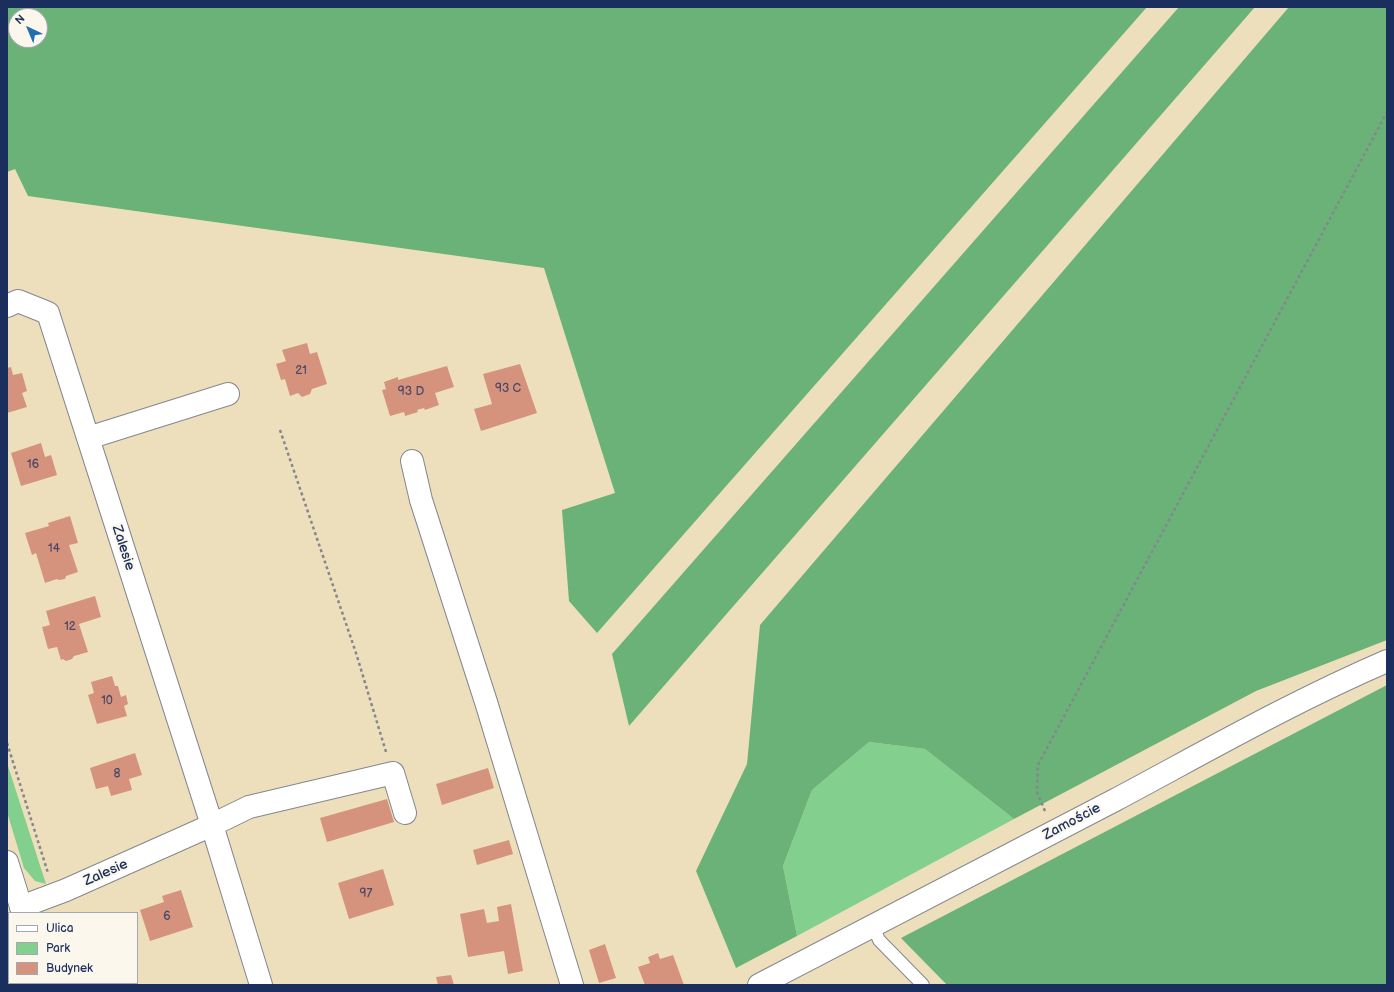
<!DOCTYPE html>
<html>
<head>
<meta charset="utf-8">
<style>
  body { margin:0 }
  #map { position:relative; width:1394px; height:992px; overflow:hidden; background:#eddfbc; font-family:"Balsamiq Sans",sans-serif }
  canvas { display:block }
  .frame { position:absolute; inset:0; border:8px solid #1b2f5e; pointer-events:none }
  .legend { position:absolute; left:8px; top:912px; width:130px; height:72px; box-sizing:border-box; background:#fbf7ec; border:1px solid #a1a7b3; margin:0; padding:5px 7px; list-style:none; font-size:12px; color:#1b2f5e }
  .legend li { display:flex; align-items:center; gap:8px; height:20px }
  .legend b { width:20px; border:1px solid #a1a7b3 }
  .north { position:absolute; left:8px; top:8px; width:40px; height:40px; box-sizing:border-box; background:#fbf7ec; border:1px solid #a1a7b3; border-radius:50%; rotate:316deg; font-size:11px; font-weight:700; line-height:16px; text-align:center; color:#1b2f5e }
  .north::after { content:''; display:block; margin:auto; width:14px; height:18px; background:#1f6fb2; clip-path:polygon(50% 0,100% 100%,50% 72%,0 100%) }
</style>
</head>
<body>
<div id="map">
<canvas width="1394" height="992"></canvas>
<div class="frame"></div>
<ul class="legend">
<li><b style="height:5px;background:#fff"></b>Ulica</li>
<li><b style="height:11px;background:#83cf8d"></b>Park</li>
<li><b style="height:11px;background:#d5937d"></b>Budynek</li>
</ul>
<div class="north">N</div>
</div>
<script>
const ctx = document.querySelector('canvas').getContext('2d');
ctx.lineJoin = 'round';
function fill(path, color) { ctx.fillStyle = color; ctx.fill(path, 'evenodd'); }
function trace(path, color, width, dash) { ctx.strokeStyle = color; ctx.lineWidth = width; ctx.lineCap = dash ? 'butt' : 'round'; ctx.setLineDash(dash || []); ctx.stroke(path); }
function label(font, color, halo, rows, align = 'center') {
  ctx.font = font + ' "Balsamiq Sans",sans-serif'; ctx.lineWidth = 4; ctx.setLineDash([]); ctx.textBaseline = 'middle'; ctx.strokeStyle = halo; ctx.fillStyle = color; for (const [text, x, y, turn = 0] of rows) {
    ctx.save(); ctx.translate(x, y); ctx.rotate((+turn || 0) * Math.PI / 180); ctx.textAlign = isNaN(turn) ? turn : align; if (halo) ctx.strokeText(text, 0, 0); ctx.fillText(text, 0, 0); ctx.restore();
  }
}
fill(new Path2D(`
  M869 742 925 749 1014 819 797 936 783 866 812 790Z
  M7 764 8 766 46 884 35 881 24 868 7 812Z`), '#83cf8d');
fill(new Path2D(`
  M7 7H1147L597 633 569 601 562 510 615 493 544 268 28 196 15 169 7 172ZM16 16H40V40H16Z
  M1179 7H1255L629 726 612 654Z
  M1289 7H1387V640L1256 691 1014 819 925 749 869 742 812 790 783 866 797 936 736 968 696 871 747 764 760 625Z
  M1387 685V985H947L901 938Z`), '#6ab278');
fill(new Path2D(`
  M307 343 310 354 317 352 327 384 312 389 310 394 302 397 298 393 290 396 285 379 281 380 276 364 286 361 282 350Z
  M520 364 537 413 481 431 474 409 492 404 483 374Z
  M447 366 454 387 435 393 439 405 425 410 424 408 417 410 418 412 405 416 404 412 390 416 382 390 386 389 384 382 398 377V380Z
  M11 367 13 375 22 373 27 391 22 393 27 407 7 413V368Z
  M41 443 45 457 51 455 57 475 21 486 11 453Z
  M70 516 78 543 69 545 78 572 66 576 65 579 59 580 57 579 45 583 36 553 32 555 25 533 49 526 48 523Z
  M95 596 101 617 79 624 88 652 74 656 72 659 66 661 63 659 61 660 57 647 48 649 42 627 50 625 46 611Z
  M112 676 115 686H118L121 697 126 695 128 704 124 706 127 716 97 724 88 695 94 693 91 682Z
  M135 753 142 775 129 779 132 790 111 796 108 786 96 789 90 768Z
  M488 768 494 788 442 805 436 784Z
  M387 799 394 822 327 842 320 818Z
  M509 840 513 854 477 865 473 850Z
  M383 869 394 905 349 919 338 883Z
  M181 890 193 927 150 941 140 910 164 902 162 896Z
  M511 904 523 971 508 974 504 951 468 957 460 914 484 909 487 923 499 921 497 907Z
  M605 944 616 978 599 983 589 950Z
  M658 953 660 959 673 955 684 985H645L638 967 650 963 648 957Z
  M451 975 454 985H438L436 977Z`), '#d5937d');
const lane = new Path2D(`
  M873 926 879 940 923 985`);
const street = new Path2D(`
  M7 306 18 301 48 313 212 825 261 985
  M88 438 228 394
  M412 461 421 500 486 702 572 985
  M21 907 66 890 212 825 249 807 393 773 405 813`);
const secondary = new Path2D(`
  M7 862 23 913
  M46 983V985
  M759 985C878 923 997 862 1115 800 1205 752 1294 701 1387 661`);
trace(lane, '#84878d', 14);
trace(street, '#84878d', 24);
trace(secondary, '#84878d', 24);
trace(new Path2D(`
  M280 430 356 653 386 752
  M7 743 48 873
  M1045 811 1037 792 1038 765 1387 112
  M83 983 84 985`), '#84878d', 2.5, [3, 3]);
trace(lane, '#fff', 12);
trace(street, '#fff', 22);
trace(secondary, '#fff', 22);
label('12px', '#4a4866', null, [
  ["21",301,371],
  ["93 C",508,389],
  ["93 D",411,392],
  ["16",33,465],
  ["14",54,549],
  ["12",70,627],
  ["10",107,701],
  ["8",117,774],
  ["97",366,894],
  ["6",167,917]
]);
label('14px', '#1b2f5e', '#fbf7ec', [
  ["Zalesie",123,548,72],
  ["Zamoście",1072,822,-28],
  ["Zalesie",106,873,-24]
]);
</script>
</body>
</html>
